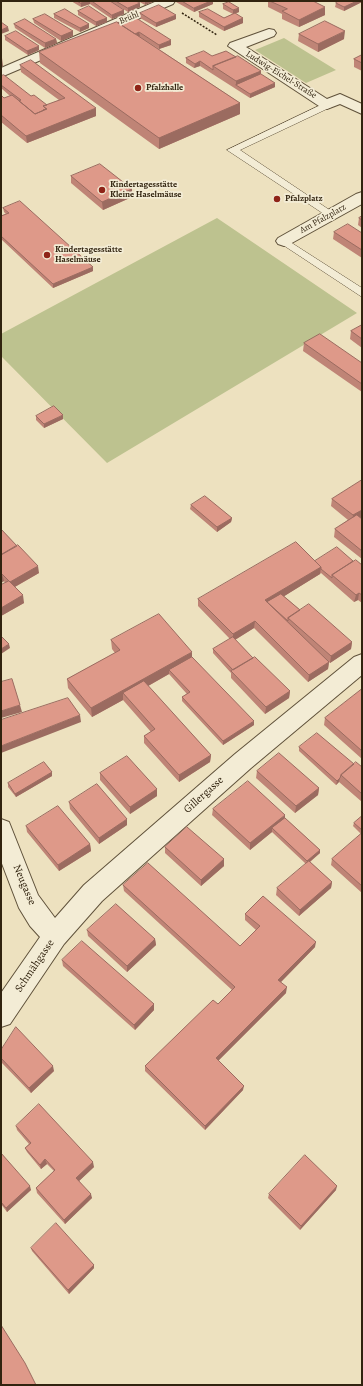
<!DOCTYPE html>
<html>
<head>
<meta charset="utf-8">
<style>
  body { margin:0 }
  #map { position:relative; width:363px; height:1386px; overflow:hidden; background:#ede1bf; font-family:Alegreya,serif }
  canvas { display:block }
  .frame { position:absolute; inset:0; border:2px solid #31230f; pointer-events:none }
</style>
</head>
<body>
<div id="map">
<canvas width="363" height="1386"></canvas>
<div class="frame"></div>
</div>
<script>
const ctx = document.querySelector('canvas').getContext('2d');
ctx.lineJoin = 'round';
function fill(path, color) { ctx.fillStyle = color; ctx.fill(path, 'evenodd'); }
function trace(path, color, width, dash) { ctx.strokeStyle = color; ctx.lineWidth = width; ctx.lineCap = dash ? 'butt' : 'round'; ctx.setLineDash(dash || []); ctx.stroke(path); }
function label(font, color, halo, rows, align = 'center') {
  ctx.font = font + ' Alegreya,serif'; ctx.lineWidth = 3.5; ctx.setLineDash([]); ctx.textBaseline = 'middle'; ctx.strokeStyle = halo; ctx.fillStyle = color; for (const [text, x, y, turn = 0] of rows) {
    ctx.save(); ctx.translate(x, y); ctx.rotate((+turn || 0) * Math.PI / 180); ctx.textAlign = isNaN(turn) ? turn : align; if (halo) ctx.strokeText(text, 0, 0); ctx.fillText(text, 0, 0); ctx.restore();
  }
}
fill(new Path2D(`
  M284 38 336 70 306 83 255 50Z
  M217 218 357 313 107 463 1 356V334Z`), '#bdc28f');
const lane = new Path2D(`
  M327 102 332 105 331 107 240 150 334 213 335 215 330 218 227 150Z
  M284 238 362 288V297L280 243 278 241 280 239Z`);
const street = new Path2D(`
  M157 1H175L173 4 1 77V68Z
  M269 29 274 30 276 33 274 36 246 47 327 99 340 94 362 104V114L340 104 327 109 322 108 228 46 230 43Z
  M362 192V204L290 244 284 246 278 244 276 241 278 238 356 194Z
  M362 654V675L251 768 102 901 64 944 10 1024 1 1027V993L40 937 30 926 19 908 1 861V819L9 822 38 895 55 918 84 885 235 754 354 657Z`);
trace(lane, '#60523b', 1);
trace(street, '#60523b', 2);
trace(new Path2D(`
  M182 13 217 35`), '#31230f', 1.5, [2, 1.5]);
fill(lane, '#f3ecd5');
fill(street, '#f3ecd5');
fill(new Path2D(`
  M71 1H136L140 7 128 12 110 1 124 10V14L112 19 90 4 81 7Z
  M138 1H155L145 5Z
  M176 1H213V4L194 12 176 2Z
  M268 1H316L315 2 325 15 299 27 282 19V14L268 7Z
  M362 1V2L344 11 335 7 336 3Z
  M223 4 239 12 235 14 243 18V23L224 31 199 17V12L224 18 233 14 223 9Z
  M78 11 107 18V22L96 26 78 15Z
  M140 13 176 19 156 27 140 18Z
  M54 14 89 24V28L80 32 54 18Z
  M33 19 73 31V36L61 41 34 23Z
  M117 22 171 45 159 49 139 36 240 103V114L159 149 40 63 39 52Z
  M14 24 56 39 57 43 45 48 15 28Z
  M299 34 344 39 318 52 298 41Z
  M5 36 39 50 28 55 5 40Z
  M362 55V71L354 67V59Z
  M212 56 236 57 261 71V74L275 87 250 98 200 66 194 68 186 63V58Z
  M20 65 96 116 27 143 1 122V95L4 98 10 96 1 88V76L31 96 47 105 59 100 21 72Z
  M71 176 132 189V197L103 210 71 183Z
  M3 208 93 271 53 288 1 239V216L6 214 4 212Z
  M362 216V228L358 225 359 218Z
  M334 232 362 233V258L333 239Z
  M362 325V348L350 339 351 331Z
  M304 343 362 363V392L303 351Z
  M36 416 63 419 44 428 36 420Z
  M362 480V517L360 518 362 519V559L334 537 335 529 348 520 331 506 332 499Z
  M191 505 232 518 231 522 217 532 190 509Z
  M1 529 39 573 15 587 24 603 1 616V585L5 583 4 581 1 583Z
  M315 561H353L362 565V603L358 600 354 602 321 573 320 574 284 596 300 610 352 642 351 649 330 663 324 657 329 662 328 669 308 682 254 628 235 640 253 658 290 691 289 698 265 714 231 678V673L213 653V649L230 639 198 606V599Z
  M111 640 192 657 254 725 223 745 182 701V697L187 694 169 674 148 686 211 755 210 762 179 782 144 743V736L151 732 123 700 92 717 68 688 67 679 115 653 112 649Z
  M362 689V759L324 725 325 718Z
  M299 747 354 764 362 767V802L339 782 336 785 299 751Z
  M257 771 319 788 318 795 295 813 256 778Z
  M52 772V776L16 797 8 787V783Z
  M100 773 157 789V796L130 814 100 780Z
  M69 802 127 825 99 844 70 809Z
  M213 809 285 818 320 850V853L310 862 332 882 331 888 299 916 276 895 277 888 306 864 272 832 250 850 212 815Z
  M362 816V893L331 865 332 859 361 834 353 826 354 823Z
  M26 826 90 844 91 851 59 871 27 832Z
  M165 847 224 859V866L201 886 165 853Z
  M123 885 240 946 256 930 245 920V914L315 947 281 982 286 993 218 1061 243 1090 205 1130 145 1071V1066L218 1004 232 990 124 891Z
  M87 930 155 939 156 945 127 972 88 936Z
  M62 960 154 1004V1010L135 1030 63 966Z
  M1 1050 54 1071 31 1093 1 1062Z
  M16 1126 94 1167 79 1181 92 1198 65 1224 37 1193 36 1188 54 1171 47 1164 41 1169 27 1152 25 1148 29 1144 17 1130Z
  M1 1153 31 1190 7 1212 1 1204Z
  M336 1190 300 1230 268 1198 269 1194Z
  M31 1248 94 1265V1268L69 1294 32 1251Z`), '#bf8476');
fill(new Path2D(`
  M86 1H90V4L81 7V3Z
  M145 1H155L145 5Z
  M211 1H213V4L194 12V8Z
  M357 1H362V2L344 11V7Z
  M140 3V7L128 12V8Z
  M325 7V15L299 27V20Z
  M239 8V12L233 14V10Z
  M124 10V14L112 19V15Z
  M176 15V19L156 27V23Z
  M107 18V22L96 26V22Z
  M243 18V23L224 31V27Z
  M89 24V28L80 32V28Z
  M8 27 9 31 1 34V30Z
  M73 31V36L61 41V36Z
  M345 31 344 39 318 52V44Z
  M139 32 140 36 133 39V35Z
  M56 39 57 43 45 48V43Z
  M171 40V45L159 49V45Z
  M39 46V50L28 55 27 51Z
  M2 58 3 66 1 67V59Z
  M200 61V66L194 68 195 64Z
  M261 71V78L236 85V81Z
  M275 83V87L250 98V94Z
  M240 103V114L159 149V138Z
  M96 108V116L27 143 26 136Z
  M132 189V197L103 210 102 202Z
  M93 267V271L53 288V284Z
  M63 415V419L44 428V424Z
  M362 510V517L352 523 353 515Z
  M232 518 231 522 217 532V527Z
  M38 566 39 573 11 589 10 582Z
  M321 567 320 574 270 605 265 600Z
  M2 574 4 581 1 583V575Z
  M359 593 358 600 354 602 356 595Z
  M23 595 24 603 1 616V608Z
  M255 621 254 628 233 641V634Z
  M352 642 351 649 330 663 331 656Z
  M9 644 10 648 1 654V649Z
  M192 652V661L169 670V674L127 698 123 693V700L92 717 91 708Z
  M329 662 328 669 308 682 309 675Z
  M290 691 289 698 265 714 266 707Z
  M20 705 22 712 1 718V711Z
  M80 715 81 722 1 753V746Z
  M254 721V725L223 745V741Z
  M211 755 210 762 179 782V775Z
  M52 772V776L16 797 15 794Z
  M340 778 339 782 336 785 337 781Z
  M319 788 318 795 295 813 296 806Z
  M157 789V796L130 814V807Z
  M285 815V821L272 828V832L250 850V843Z
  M127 819V825L99 844V838Z
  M90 844 91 851 59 871 58 865Z
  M320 850V853L307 864V861Z
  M224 859V866L201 886V880Z
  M332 882 331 888 299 916 300 910Z
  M155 939 156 945 127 972V966Z
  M316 942 315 947 278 985V980Z
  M287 987 286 993 216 1063V1058Z
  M154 1004V1010L135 1030 134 1025Z
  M53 1066 54 1071 31 1093 29 1088Z
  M244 1086 243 1090 205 1130V1126Z
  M45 1159 47 1164 41 1169 40 1165Z
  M93 1162 94 1167 78 1182 76 1178Z
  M30 1186 31 1190 7 1212 6 1208Z
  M337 1186 336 1190 300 1230 301 1226Z
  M91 1194 92 1198 65 1224 64 1220Z
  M94 1265V1268L69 1294 68 1290Z`), '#9b6b60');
const building = new Path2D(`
  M77 1H86L81 3Z
  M92 1H110L124 10 112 15Z
  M116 1H136L140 3 128 8Z
  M182 1H211L194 8Z
  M270 1H313L325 7 299 20 282 11 287 9Z
  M339 1H357L344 7 336 3Z
  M229 2 239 8 233 10 223 4Z
  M159 5 176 15 156 23 140 13Z
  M89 6 107 18 96 22 78 11Z
  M65 9 89 24 80 28 54 14Z
  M208 9 224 18 235 13 243 18 224 27 199 12Z
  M45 14 73 31 61 36 33 19Z
  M133 16 171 40 159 45 139 32 135 34 118 23Z
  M25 19 56 39 45 43 14 24Z
  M325 21 345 31 318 44 299 34Z
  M1 22 8 27 1 30Z
  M117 22 240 103 159 138 39 52Z
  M16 31 39 46 27 51 5 36Z
  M204 51 212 56 226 51 236 57 213 66V70L200 61 195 64 186 58Z
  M362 55V63L354 59Z
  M238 56 261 71 236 81 213 66Z
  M31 60 96 108 26 136 1 115V95L4 98 12 95 35 114 47 109 43 106 65 98 20 65Z
  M261 74 275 83 250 94 236 85Z
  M4 75 31 96 34 95 47 105 43 106 46 109 43 110H44L35 114 19 101 21 100 1 85V76Z
  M100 164 132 189 102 202 71 176Z
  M20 201 93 267 53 284 1 236V216L9 213 3 208Z
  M362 216V220L359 218Z
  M348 224 362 233V250L334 232Z
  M362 325V339L351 331Z
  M320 334 362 363V384L304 343Z
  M54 406 63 415 44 424 36 416Z
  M362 480V510L353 515 332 499Z
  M205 496 232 518 217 527 191 505Z
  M357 515 362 519V551L335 529Z
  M1 529 17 546 1 555Z
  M296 542 321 567 265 600 329 662 309 675 255 621 233 634 198 599Z
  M18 545 38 566 10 582 2 574 1 575V555Z
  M337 547 353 561 332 575V578L321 569V567L315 561Z
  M356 560 362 565V595L359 593 356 595 332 575Z
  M9 581 23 595 1 608V585Z
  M281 594 300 610 288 618V621L267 602Z
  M309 604 352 642 331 656 288 618Z
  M159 614 192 652 91 708 67 679 120 650 111 640Z
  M1 636 9 644 1 649Z
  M233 637 253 658 233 670 213 649Z
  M192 657 254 721 223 741 182 697 190 692 169 670Z
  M255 657 290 691 266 707 231 671Z
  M12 679 20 705 1 711V682Z
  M144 681 211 755 179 775 144 736 155 729 123 693Z
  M362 689V751L325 718Z
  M68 698 80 715 1 746V720Z
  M317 733 354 764 341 775 340 778 337 781 299 747Z
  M279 753 319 788 296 806 257 771Z
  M127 756 157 789 130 807 100 773Z
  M44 762 52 772 15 794 8 783Z
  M356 762 362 767V794L341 775Z
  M248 781 285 815 250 843 213 809Z
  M97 784 127 819 99 838 69 802Z
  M58 806 90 844 58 865 26 826Z
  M362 816V830L354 823Z
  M285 818 320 850 307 861 272 828Z
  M187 827 224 859 201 880 165 847Z
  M362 833V886L332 859Z
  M309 861 332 882 300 910 277 888Z
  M148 863 240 946 260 926 245 914 263 896 316 942 278 980 287 987 216 1058 244 1086 205 1126 145 1066 213 1000 218 1004 235 987 123 885Z
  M116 904 155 939 127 966 87 930Z
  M82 941 154 1004 134 1025 62 960Z
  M16 1027 53 1066 29 1088 1 1058V1050Z
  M39 1104 93 1162 76 1178 91 1194 64 1220 36 1188 55 1170 45 1159 40 1165 25 1148 31 1143 16 1126Z
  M1 1153 30 1186 6 1208 1 1202Z
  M305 1155 337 1186 301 1226 269 1194Z
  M56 1223 94 1265 68 1290 31 1248Z
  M1 1325 25 1363 36 1385H1V1381L2 1380 1 1379Z`);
fill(building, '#de9989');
trace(building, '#9b6b60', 1);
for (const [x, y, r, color] of [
  [138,88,4,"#8f2418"],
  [102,190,4,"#8f2418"],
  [277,199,4,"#8f2418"],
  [47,255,4,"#8f2418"]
]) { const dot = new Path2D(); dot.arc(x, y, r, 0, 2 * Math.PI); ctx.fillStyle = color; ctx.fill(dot); trace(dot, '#f3ecd5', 1.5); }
label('9px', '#31230f', '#f3ecd5', [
  ["Brühl",129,18,-23],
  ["Ludwig-Eichel-Straße",281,75,32],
  ["Am Pfalzplatz",323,219,-29]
]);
label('bold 9px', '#31230f', '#f3ecd5', [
  ["Pfalzhalle",146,88],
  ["Kindertagesstätte",110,185],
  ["Kleine Haselmäuse",110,195],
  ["Pfalzplatz",285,199],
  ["Kindertagesstätte",55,250],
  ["Haselmäuse",55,260]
], 'left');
label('11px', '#31230f', '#f3ecd5', [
  ["Gillergasse",204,795,-42],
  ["Neugasse",24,885,67],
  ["Schmähgasse",35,966,-56]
]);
</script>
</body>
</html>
